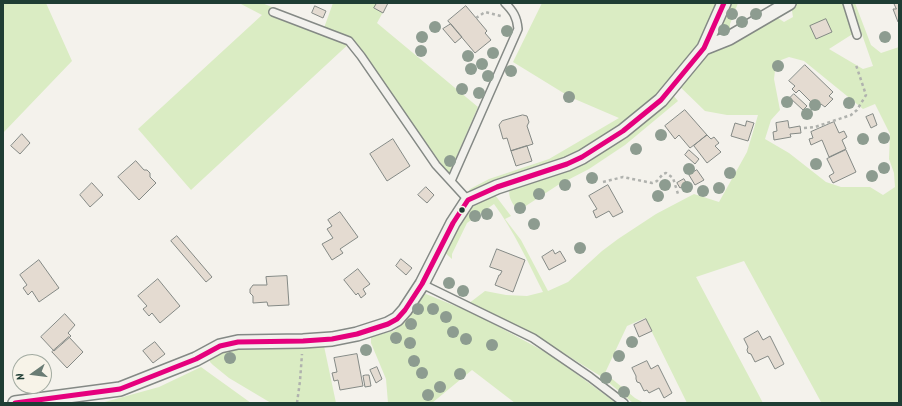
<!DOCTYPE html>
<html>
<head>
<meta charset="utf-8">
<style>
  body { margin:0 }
  #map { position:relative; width:902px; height:406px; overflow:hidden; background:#f4f2ec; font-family:Kalam,sans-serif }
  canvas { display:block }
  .frame { position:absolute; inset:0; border:4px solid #1f3d34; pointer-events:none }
  .north { position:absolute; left:12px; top:354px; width:40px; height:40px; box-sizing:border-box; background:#f7f3e8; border:1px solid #a1aaa0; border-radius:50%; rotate:256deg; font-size:11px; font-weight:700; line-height:16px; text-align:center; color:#1f3d34 }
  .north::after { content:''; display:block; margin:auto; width:14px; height:18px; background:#6a7c74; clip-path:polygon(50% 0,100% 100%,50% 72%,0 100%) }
</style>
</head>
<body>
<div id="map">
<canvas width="902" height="406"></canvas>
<div class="frame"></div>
<div class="north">N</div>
</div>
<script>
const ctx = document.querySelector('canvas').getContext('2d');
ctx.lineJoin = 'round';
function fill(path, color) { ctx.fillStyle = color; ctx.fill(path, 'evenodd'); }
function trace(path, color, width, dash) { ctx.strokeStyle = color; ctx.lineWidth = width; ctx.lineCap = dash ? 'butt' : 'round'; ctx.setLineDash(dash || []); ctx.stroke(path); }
fill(new Path2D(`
  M3 3H46L72 61 3 133Z
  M242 3H262L324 28 333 3H388L377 23 478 107 449 174 394 100 353 40 191 190 138 129 262 15 241 4Z
  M542 3H718L700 46 771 17 778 18 784 22 793 17 791 5 795 3H843L854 35H851L829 49 863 69 873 66 851 3H855L871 45 881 53 899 47V403H820L821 402 744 261 696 277 763 403H687L645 318 627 326 605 373 635 398 644 403H633L602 377 552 346 519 327 468 304 485 291 506 295 527 296 543 292C528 262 514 231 494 204L467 223 452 254V259L443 251C452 235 463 209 480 200 485 197 490 196 495 195L511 216 505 219 521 240 548 291 568 282 602 251 618 239 656 214 694 194 719 202 747 152 758 115H727L705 111 673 80 658 98 624 124 575 155 472 193 469 191 470 189 489 179 549 159 619 118 570 97 513 62ZM789 57 804 61 863 109 875 104 890 134 889 159 894 173 895 187 883 195 870 187H841L826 182 789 153 765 139 771 120 780 110 774 79 776 62Z
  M731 3H738L730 24V30L774 3H785L725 37H714Z
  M673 95 678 101 625 145 589 169 558 185 518 211C513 204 507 197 510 188L590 162 597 154Z
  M426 294 475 314 551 355 616 403H515L472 370 432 403H388L386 379 371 343V336L394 331 403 323 419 296Z
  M324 346 336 403H271L229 378 213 365 210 362V358C229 342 297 346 324 346Z
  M201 367 251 403H101L159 387Z`), '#daecc3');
const building = new Path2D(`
  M377 3H388L383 13 374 8Z
  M894 3H899V21L898 22 893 9H896Z
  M315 6 326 11 323 18 312 13Z
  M466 6 487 31 485 33 491 40 475 53 448 21Z
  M826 19 832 32 816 39 810 26Z
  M451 24 462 37 455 43 443 29Z
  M805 65 833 92 829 96 833 99 825 107 821 104 817 108 799 90 796 93 792 89 795 86 789 81Z
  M794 94 807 106 803 110 790 98Z
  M685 110 707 135 690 148 679 135 675 139 665 126Z
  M873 114 877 125 871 128 866 117Z
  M523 115 527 116 529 122 527 126 533 144 511 151 507 138 503 139 499 125 502 121Z
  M747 121 754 123 748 141 731 136 735 123 745 126Z
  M788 121 789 128 800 126 801 133 790 134 791 137 774 140 773 132 777 131 776 123Z
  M834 122 839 133 844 131 847 137 842 140 846 149 829 157 822 140 811 145 809 139 813 138 811 132Z
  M22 134 30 143 20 154 11 146Z
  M707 135 711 139 714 137 719 143 715 146 721 152 707 163 694 146Z
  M393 139 410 166 387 181 370 154Z
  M527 146 532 161 516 166 511 151Z
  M689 150 699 159 695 164 685 155Z
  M846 150 856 172 833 183 829 176 834 173 827 159Z
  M136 161 144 170H147L150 173V177L156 183 139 200 118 177Z
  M697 170 704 180 695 185 689 175Z
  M684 179 687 184 680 188 677 183Z
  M92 183 103 195 90 207 80 195Z
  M608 185 623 212 613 217 609 211 596 218 593 211 597 209 589 196Z
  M426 187 434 195 427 203 418 195Z
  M340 212 358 237 340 249 343 253 332 260 322 244 333 238 327 229 332 226 328 220Z
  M177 236 212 277 206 282 171 241Z
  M497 249 525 260 513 292 495 285 499 275H500L502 271 490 267Z
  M553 250 555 254 560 251 566 261 549 270 542 257Z
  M401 259 412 268 406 275 396 266Z
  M39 260 59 288 39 302 32 291 28 295 23 288 27 285 20 275Z
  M358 269 370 284 363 289 366 294 361 298 358 293 356 295 344 280Z
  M287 276 289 305 268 306 267 302 253 303V296L250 293V289L253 285H267L266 277Z
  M158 279 180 306 160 323 152 313 149 316 143 309 147 306 138 296Z
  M65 314 75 325 68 333 71 336 54 351 41 337Z
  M646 319 652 331 639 337 634 325Z
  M758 331 763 340 770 336 784 364 775 369 768 356 755 362 751 354 748 353 747 350 748 347 744 339Z
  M69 337 83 352 67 368 52 352Z
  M155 342 165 354 153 363 143 351Z
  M357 354 363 386 340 390 338 380 334 381 332 373 337 372 334 358Z
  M647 361 651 369 658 365 672 393 664 398 659 388 649 393 647 390 644 391 640 383 637 382 636 379V376L632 368Z
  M377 367 382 379 376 383 370 370Z
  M366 375H369L371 386 365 387 363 376Z`);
fill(building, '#e4dbd1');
trace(building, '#848985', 1);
const lane = new Path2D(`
  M847 3 857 35
  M273 12 349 41 361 56 436 165 468 200
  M451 181 518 29C517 17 513 11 505 3
  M422 284 533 338 590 377 624 403`);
const street = new Path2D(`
  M704 48 729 38 789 3
  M15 403 120 389 196 359 220 346 238 342 303 341 332 339 357 334 388 324 397 319 405 310 422 284 453 223 468 200 497 187 567 164 582 157 623 131 661 100 704 48 724 3`);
trace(lane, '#848985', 10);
trace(street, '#848985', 16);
trace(new Path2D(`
  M476 18 485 12 501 16
  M804 128 815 127 851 115 857 110 866 95 856 65
  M603 182 623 177 652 183 657 181 663 174 666 173 673 178 678 194
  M297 403 300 381 302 354`), '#b0b2ae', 2.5, [3, 3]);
trace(lane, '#f2f1ed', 7);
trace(street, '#f2f1ed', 13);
trace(new Path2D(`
  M15 403 120 389 196 359 220 346 238 342 303 341 332 339 357 334 388 324 397 319 405 310 422 284 453 223 468 200 497 187 567 164 582 157 623 131 661 100 704 48 724 3`), '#e5007d', 5);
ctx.fillStyle = '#8d9c90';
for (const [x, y] of [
  [732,14],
  [756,14],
  [742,22],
  [435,27],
  [724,30],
  [507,31],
  [422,37],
  [885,37],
  [421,51],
  [493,53],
  [468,56],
  [482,64],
  [778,66],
  [471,69],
  [511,71],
  [488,76],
  [462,89],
  [479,93],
  [569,97],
  [787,102],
  [849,103],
  [815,105],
  [807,114],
  [661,135],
  [884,138],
  [863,139],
  [636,149],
  [450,161],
  [816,164],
  [884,168],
  [689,169],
  [730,173],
  [872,176],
  [592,178],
  [565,185],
  [665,185],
  [687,187],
  [719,188],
  [703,191],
  [539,194],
  [658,196],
  [520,208],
  [487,214],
  [475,216],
  [534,224],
  [580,248],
  [449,283],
  [463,291],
  [418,309],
  [433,309],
  [446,317],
  [411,324],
  [453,332],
  [396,338],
  [466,339],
  [632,342],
  [410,343],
  [492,345],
  [366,350],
  [619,356],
  [230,358],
  [414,361],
  [422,373],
  [460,374],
  [606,378],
  [440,387],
  [624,392],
  [428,395]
]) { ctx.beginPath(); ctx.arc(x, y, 6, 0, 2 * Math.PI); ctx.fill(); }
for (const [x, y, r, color] of [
  [462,210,3.5,"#1f3d34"]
]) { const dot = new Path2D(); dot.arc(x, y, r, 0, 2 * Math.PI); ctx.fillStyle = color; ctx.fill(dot); trace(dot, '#f7f3e8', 1.5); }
</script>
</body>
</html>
